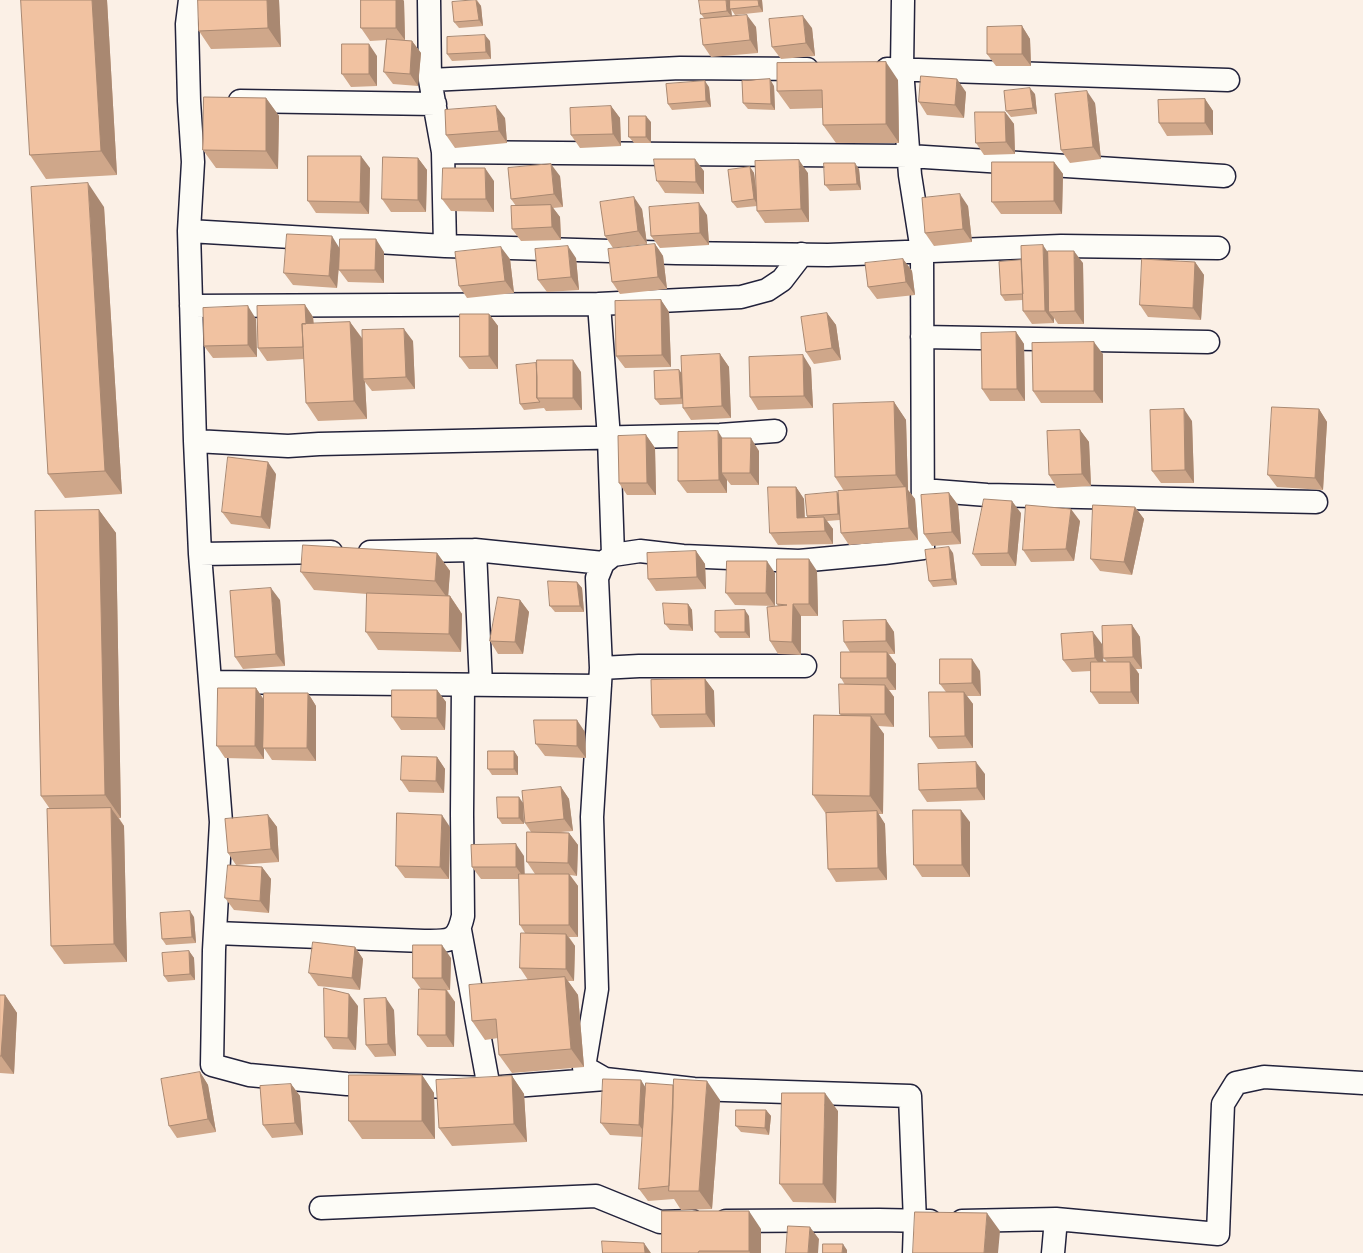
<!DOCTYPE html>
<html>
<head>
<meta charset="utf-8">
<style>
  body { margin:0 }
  canvas { display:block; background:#fbf0e6 }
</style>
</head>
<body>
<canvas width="1363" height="1253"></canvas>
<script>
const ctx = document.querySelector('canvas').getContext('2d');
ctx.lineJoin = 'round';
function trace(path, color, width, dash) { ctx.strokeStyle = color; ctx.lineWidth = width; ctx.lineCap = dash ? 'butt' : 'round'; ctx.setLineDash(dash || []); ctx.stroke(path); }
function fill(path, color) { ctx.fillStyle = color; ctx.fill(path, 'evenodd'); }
const minor = new Path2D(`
  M190 0 187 24 189 101 193 162 189 231 195 441 200 554 221 822 214 950 212 1065 249 1075 347 1084 489 1088 605 1079
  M429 0 430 80 443 152 445 246
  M903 0 902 69 910 175 922 251 923 548 884 553 799 561 683 556 640 551 613 555 603 563 597 578 601 668 592 817 597 989 584 1067 605 1079 694 1089 910 1096 915 1222 914 1253
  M887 69 1228 80
  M430 80 680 68 807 69
  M240 101 435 104
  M443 152 909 156 1224 176
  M189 231 445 246 676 253 828 255 1061 246 1218 248
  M599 304 609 438 613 555
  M191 306 599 304 741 297 767 290 782 280 802 254
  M922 337 1208 342
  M195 441 288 446 319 444 720 435 775 431
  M923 490 987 495 1316 502
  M475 550 481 685
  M370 552 475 550 603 563
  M200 554 331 552
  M601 668 639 666H805
  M210 682 600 686
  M460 930 489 1088
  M215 933 424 941C449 941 457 943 463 916L462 814 463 685
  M321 1208 596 1196 660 1222 692 1221
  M726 1221 879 1220 930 1221
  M962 1221 1056 1219 1218 1234 1223 1104 1236 1083 1264 1077 1363 1083
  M1053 1253 1056 1219`);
trace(minor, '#22223b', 25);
trace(minor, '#fdfcf7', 22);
fill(new Path2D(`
  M21 0H107L117 175 46 179 30 155Z
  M198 0H279L281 47 211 49 199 31Z
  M396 0H403L404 1 405 40H398L412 41 421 53 418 86 393 84 384 72 386 40 370 41 361 28Z
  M477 0 481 6 483 26 459 28 454 22Z
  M762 0 763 12 735 15 731 9 732 16 756 27 758 53 711 57 703 45 704 18 701 14Z
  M1022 26 1030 39 1031 66H996L987 54Z
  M812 28 815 56 781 59 772 47Z
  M490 41 491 59 452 61 447 54Z
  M377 56V86L351 87 342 74Z
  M898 80 899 143H836L823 125V108L790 109 777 91Z
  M774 86 775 110 748 109 743 103Z
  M709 87 711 107 672 110 668 104Z
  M966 92 964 118 927 115 919 102Z
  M1035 94 1037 114 1011 117 1006 111Z
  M266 98 279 116 278 169 216 168 203 150Z
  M1205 99 1213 111V135L1167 136 1159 123Z
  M1095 103 1101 159 1070 163 1061 150Z
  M611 106 620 118 621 146 580 148 571 135Z
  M1005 112 1014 124 1015 154 984 155 976 143Z
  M505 118 507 143 455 148 446 135Z
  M651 122V143H634L629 137Z
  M418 158 427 170 426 212H391L382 199Z
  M1054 162 1063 174 1062 214H1001L992 202Z
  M750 167 754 173 756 187 808 173 809 222 765 223 757 211V206L737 208 732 202Z
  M370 168 369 214 316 213 308 201Z
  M859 169 861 190 830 191 825 185Z
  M704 171V194L665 193 657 181Z
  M560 176 563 207 553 208 560 217 561 240 521 241 512 229 516 206 511 199Z
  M494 181V212L451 211 442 199Z
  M968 206 972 242 934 246 925 233Z
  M104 207 122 494 65 498 48 474Z
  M642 209 647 244 613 248 605 236Z
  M707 215 709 245 660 248 651 236Z
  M655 244 663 256 667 289 620 294 612 282Z
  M340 248 384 252V283L348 282 339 270 340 256 337 288 293 285 284 273Z
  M1048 253 1083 263 1084 324H1058L1054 318V323L1032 324 1023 311V300L1005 301 1001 295 1021 260Z
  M576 258 579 290 547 292 538 280Z
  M510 259 514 293 467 298 459 286Z
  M903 259 912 271 915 295 877 299 868 287Z
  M1195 262 1204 275 1201 320 1148 317 1140 305Z
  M661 300 669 312 671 367 625 368 616 356Z
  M305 305 313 317 314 324 350 322 362 338 413 341 415 389 372 391 365 382 367 419 318 421 306 403 304 359 267 361 258 348Z
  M827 313 836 325 841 360 814 364 806 352Z
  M489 314 498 326V369H469L460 357Z
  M256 319 257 357 213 358 204 346Z
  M1016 332 1024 344 1025 401H990L982 389Z
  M720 354 729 367 731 418 691 420 683 408V404L660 405 655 399 679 370 681 373Z
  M1103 354V403H1041L1033 391Z
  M537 365 581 372 582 410 546 411 544 408 524 410 520 404Z
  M811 368 813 408 758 410 750 397Z
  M894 402 906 420 908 490 915 499 918 540 849 545 841 533 840 520 827 521 833 529V544L778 545 770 533 796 487 804 499 805 518H807V516L837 492 838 494 844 491 835 477Z
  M1319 409 1327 422 1323 490 1277 487 1268 475Z
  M1192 421 1194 483H1161L1152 471Z
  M1080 430 1089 442 1091 486 1057 488 1049 475Z
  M646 435 655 448 656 495H627L619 483Z
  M722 438 759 451V485H731L727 480V493H687L678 481Z
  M276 474 270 529 231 524 222 512Z
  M949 493 958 505 961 544 932 546 924 534Z
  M1135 507 1144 519 1132 575 1100 571 1091 559Z
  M99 510 116 533 121 818H119L124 826 127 962 64 964 51 946 50 809 41 796Z
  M1021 513 1016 566H981L973 554Z
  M1080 521 1074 561 1031 562 1023 550Z
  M696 551 705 564 706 589 656 591 648 579Z
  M437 553 450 571 448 595 450 596 462 614 461 652 378 650 366 632 367 594 314 590 301 572Z
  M953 553 957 585 933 587 929 581Z
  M817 571 818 616H801V655L778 654 770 641 778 606 777 604Z
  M775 573V606L735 605 726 593Z
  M577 582 582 588 584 612H555L550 606Z
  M280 600 285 666 243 669 235 657Z
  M520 600 529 612 523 654H498L490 641Z
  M688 604 692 610 693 631 670 630 665 624Z
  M749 616 750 638H720L715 632Z
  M886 620 894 632 895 654H889L896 664V690H889L894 697V727L878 726 884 734 883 814H878L885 824 887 880 836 882 828 869 826 814 813 795 841 715 840 714 845 685 841 678 850 652 844 642Z
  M1132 625 1140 637 1142 669H1136L1139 674V704H1099L1091 692V671L1072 672 1063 660 1102 644 1103 662H1107L1103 658Z
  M980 671 981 696H967L973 704V748L938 749 930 737 946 692 940 684Z
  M705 679 714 691 715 727 660 728 652 715Z
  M256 688 264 700 308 693 316 706V761L272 760 264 748V759L225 758 217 746Z
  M437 690 446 702 445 730H401L392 717Z
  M585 732 586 758 545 756 536 744Z
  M514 751 518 757V775H492L488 769Z
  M437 757 445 769 444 793 409 792 401 780Z
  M985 774V800L927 802 919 790Z
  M561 787 569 799 573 831 561 832 569 833 578 845 577 876 570 875 578 886V937H569L575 946 574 981H568L578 995 584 1067 512 1073 499 1055 498 1038 485 1040 472 1021 528 980 520 968 525 933 520 925 519 879H481L472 867 524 856V874H535L527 862 531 832 525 823 523 808 524 824H502L498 818 523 802Z
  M268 815 277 827 279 862 237 865 262 867 271 879 269 913 234 910 225 898 236 865 228 853Z
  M970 822V877H922L914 865Z
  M450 827 449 879 405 878 396 866Z
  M194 917 196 943 166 945 162 939Z
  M355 947 363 959 360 990 318 986 309 973Z
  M189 951 194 958 195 980 168 982 164 976Z
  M451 958 450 990H447L455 1002 454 1047H427L418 1035 421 989 413 978Z
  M0 995H5L17 1013 14 1074 0 1073Z
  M358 1006 356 1050 333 1049 325 1037Z
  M394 1010 396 1056 375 1057 366 1045Z
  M200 1072 208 1085 216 1132 177 1138 169 1126Z
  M422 1075 434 1093 435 1139H362L349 1121Z
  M512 1076 524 1094 527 1142 452 1146 439 1128Z
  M291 1084 300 1096 303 1135 272 1138 263 1125Z
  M673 1085 674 1086 720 1100 712 1209 681 1210 674 1199 648 1201 639 1189 643 1137 610 1135 601 1123 646 1088Z
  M766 1110 771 1116 769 1135 741 1132 736 1126Z
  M838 1111 836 1203 793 1202 780 1184Z
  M761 1229V1253H662Z`), '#cfa78a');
fill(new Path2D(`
  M92 0H107L117 175 101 151Z
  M267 0H279L281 47 268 28Z
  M396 0H403L404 1 405 40 396 28Z
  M476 0 481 6 483 26 479 20Z
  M726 0H730L732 17 727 11Z
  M758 0H762L763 12 759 6Z
  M747 15 756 27 758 53 750 40Z
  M803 16 812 28 815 56 806 43Z
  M1022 26 1030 39 1031 66 1022 54Z
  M485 35 490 41 491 59 486 52Z
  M412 41 421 53 418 86 410 74Z
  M369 44 377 56V86L369 74Z
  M886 62 898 80 899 143 886 124Z
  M770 79 774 86 775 110 771 104Z
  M957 79 966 92 964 118 955 105Z
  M705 81 709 87 711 107 706 101Z
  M1030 88 1035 94 1037 114 1033 108Z
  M1087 91 1095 103 1101 159 1093 147Z
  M266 98 279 116 278 169 266 151Z
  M1205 99 1213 111V135L1205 123Z
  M496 106 505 118 507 143 499 131Z
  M611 106 620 118 621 146 613 134Z
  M1005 112 1014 124 1015 154 1006 142Z
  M646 116 651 122V143L646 137Z
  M361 156 370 168 369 214 360 202Z
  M418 158 427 170 426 212 418 200Z
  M695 159 704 171V194L696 182Z
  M799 160 808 173 809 222 801 209Z
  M1054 162 1063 174 1062 214 1054 201Z
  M855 163 859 169 861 190 857 184Z
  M551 164 560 176 563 207 554 194Z
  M750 167 754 173 758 206 754 199Z
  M485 168 494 181V212L486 199Z
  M88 183 104 207 122 494 105 471Z
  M960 194 968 206 972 242 963 229Z
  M634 197 642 209 647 244 638 231Z
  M699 203 707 215 709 245 700 233Z
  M551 205 560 217 561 240 552 227Z
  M332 236 340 249 337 288 329 276Z
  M376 239 384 252V283L375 270Z
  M655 244 663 256 667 289 658 277Z
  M1043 245 1051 257 1049 312 1054 318V323L1045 311Z
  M568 246 576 258 579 290 571 277Z
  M501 247 510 259 514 293 505 281Z
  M1074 251 1083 263 1084 324 1075 311Z
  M903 259 912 271 915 295 906 282Z
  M1195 262 1204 275 1201 320 1193 308Z
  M661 300 669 312 671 367 662 355Z
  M305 305 313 317 315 359 306 346Z
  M248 306 256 319 257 357 248 345Z
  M827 313 836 325 841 360 832 348Z
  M489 314 498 326V369L489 356Z
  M350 322 363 340V379L365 382 367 419 354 401Z
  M404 329 413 341 415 389 406 377Z
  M1016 332 1024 344 1025 401 1017 389Z
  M1094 342 1103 354V403L1094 391Z
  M720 354 729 367 731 418 722 406Z
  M803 355 811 368 813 408 804 396Z
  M573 360 581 372 582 410 573 398Z
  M679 370 684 376 685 404 681 398Z
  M894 402 906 420 908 490 915 499 918 540 909 528 907 491 896 475Z
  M1184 409 1192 421 1194 483 1185 470Z
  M1319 409 1327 422 1323 490 1315 478Z
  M1080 430 1089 442 1091 486 1082 474Z
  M718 431 726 444 722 473 727 480V493L719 480Z
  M646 435 655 448 656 495 647 483Z
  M751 438 759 451V485L750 473Z
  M268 462 276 474 270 529 261 517Z
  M796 487 804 499 805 530 797 518Z
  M837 492 841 498 843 520 838 514Z
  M949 493 958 505 961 544 952 532Z
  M1012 501 1021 513 1016 566 1008 553Z
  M1135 507 1144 519 1132 575 1124 562Z
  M1071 509 1080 521 1074 561 1066 549Z
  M99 510 116 533 121 818 105 795Z
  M824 517 833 529V544L825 531Z
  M949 547 953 553 957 585 952 579Z
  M696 551 705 564 706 589 697 577Z
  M437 553 450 571 448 599 435 581Z
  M809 559 817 571 818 616 809 604Z
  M767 561 775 573V606L766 593Z
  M577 582 582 588 584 612 580 606Z
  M271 588 280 600 285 666 276 654Z
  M450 596 462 614 461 652 449 634Z
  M520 600 529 612 523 654 515 642Z
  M688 604 692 610 693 631 689 625Z
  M793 604 801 616V655L792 642Z
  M745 610 749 616 750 638 745 632Z
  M886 620 894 632 895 654 886 641Z
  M1132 625 1140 637 1142 669 1133 657Z
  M1093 632 1102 644 1104 670 1095 658Z
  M887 652 896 664V690L887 678Z
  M972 659 980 671 981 696 972 683Z
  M1130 662 1139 674V704L1131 692Z
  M705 679 714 691 715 727 706 714Z
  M885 685 894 697V727L885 714Z
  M256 688 264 700V759L255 746Z
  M437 690 446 702 445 730 437 718Z
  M964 692 973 704V748L965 736Z
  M308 693 316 706V761L307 748Z
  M871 716 884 734 883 814 870 796Z
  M577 720 585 732 586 758 577 746Z
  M514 751 518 757V775L514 769Z
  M437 757 445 769 444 793 436 781Z
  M976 762 985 774V800L977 788Z
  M561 787 569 799 573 831 564 819Z
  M519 797 523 803 524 824 519 818Z
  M111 808 124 826 127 962 114 944Z
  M961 810 970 822V877L962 865Z
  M877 811 885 824 887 880 878 868Z
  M268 815 277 827 279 862 271 849Z
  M442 815 450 827 449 879 440 867Z
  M569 833 578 845 577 876 568 863Z
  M516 844 524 856 525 879 516 867Z
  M262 867 271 879 269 913 260 901Z
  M569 874 578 886V937L569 925Z
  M190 911 194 917 196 943 192 937Z
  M566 934 575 946 574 981 566 969Z
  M442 945 451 958 450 990 442 978Z
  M355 947 363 959 360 990 352 978Z
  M189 951 194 958 195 980 190 974Z
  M565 977 578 995 584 1067 571 1049Z
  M446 990 455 1002 454 1047 446 1035Z
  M349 994 358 1006 356 1050 348 1038Z
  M5 995 17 1013 14 1074 1 1056Z
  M386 998 394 1010 396 1056 388 1044Z
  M200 1072 208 1085 216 1132 208 1119Z
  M422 1075 434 1093 435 1139 422 1121Z
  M512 1076 524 1094 527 1142 514 1124Z
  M641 1080 649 1093 648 1137 639 1125Z
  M707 1081 720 1100 712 1209 699 1191Z
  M291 1084 300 1096 303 1135 295 1123Z
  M825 1093 838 1111 836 1203 823 1184Z
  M766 1110 771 1116 769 1135 765 1128Z
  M749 1211 761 1229V1253H750L749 1251Z
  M987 1213 1000 1231 998 1253H984Z
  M810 1227 819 1239 818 1253H808Z
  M644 1243 651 1253H645Z
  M843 1244 847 1250V1253H842Z`), '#a98871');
const building = new Path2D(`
  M21 0H92L101 151 30 155Z
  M198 0H267L268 28 199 31Z
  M361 0H396V28H361Z
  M476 0 479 20 454 22 452 2Z
  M699 0H726L727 11 701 14Z
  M730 0H758L759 6 730 9Z
  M747 15 750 40 703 45 700 19Z
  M803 16 806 43 772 47 769 19Z
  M1022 26V54H987V27Z
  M485 35 486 52 447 54V37Z
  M387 39 412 41 410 74 384 72Z
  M342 44H369V74H342Z
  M886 62V124L823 125 822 90 777 91V63Z
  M921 76 957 79 955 105 919 102Z
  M770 79 771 104 743 103 742 81Z
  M705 81 706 101 668 104 666 84Z
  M1030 88 1033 108 1006 111 1004 91Z
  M1087 91 1093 147 1061 150 1055 94Z
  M204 97 266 98V151L203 150Z
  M1205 99V123H1159L1158 100Z
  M496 106 499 131 446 135 445 110Z
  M611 106 613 134 571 135 570 108Z
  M975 112H1005L1006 142 976 143Z
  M629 116H646V137H629Z
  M308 156H361L360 202 308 201Z
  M383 157 418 158V200L382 199Z
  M654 159H695L696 182 657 181Z
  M799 160 801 209 757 211 755 161Z
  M992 162H1054V201L992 202Z
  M824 163H855L857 184 825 185Z
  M551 164 554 194 511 199 508 168Z
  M750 167 754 199 732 202 728 170Z
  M443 168H485L486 199H442Z
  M88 183 105 471 48 474 31 187Z
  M960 194 963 229 925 233 922 198Z
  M634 197 638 231 605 236 600 202Z
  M699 203 700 233 651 236 649 207Z
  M551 205 552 227 512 229 511 206Z
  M287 234 332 236 329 276 284 273Z
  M340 239H376L375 270H339Z
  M655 244 658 277 612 282 608 249Z
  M1043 245 1045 311H1023L1021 246Z
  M568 246 571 277 538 280 535 249Z
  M501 247 505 281 459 286 455 252Z
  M1048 251H1074L1075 311 1049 312Z
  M903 259 906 282 868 287 865 263Z
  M1142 259 1195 262 1193 308 1140 305Z
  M1021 260 1023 294 1001 295 999 262Z
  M661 300 662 355 616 356 615 301Z
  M305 305 306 324H302L303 347 258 348 257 306Z
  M248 306V345L204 346 203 308Z
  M827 313 832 348 806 352 801 317Z
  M460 314H489V356L460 357Z
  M350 322 354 401 306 403 302 324Z
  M404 329 406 377 363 379 362 330Z
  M1016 332 1017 389H982L981 333Z
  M1094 342V391H1033L1032 343Z
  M720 354 722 406 683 408 681 356Z
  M803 355 804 396 750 397 749 357Z
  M537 360H573V398H537Z
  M536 363 537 377V398L540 402 520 404 516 365Z
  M679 370 681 398 655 399 654 371Z
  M894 402 896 475 835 477 833 404Z
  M1272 407 1319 409 1315 478 1268 475Z
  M1184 409 1185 470 1152 471 1150 410Z
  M1080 430 1082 474 1049 475 1047 431Z
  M718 431 719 480 678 481V432Z
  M646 435 647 483H619L618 436Z
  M722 438H751L750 473H722Z
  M228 457 268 462 261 517 222 512Z
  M768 487H796L797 518 824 517 825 531 770 533Z
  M906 487 909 528 841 533 838 491Z
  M837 492 838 514 807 516 805 495Z
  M949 493 952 532 924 534 921 495Z
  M984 499 1012 501 1008 553 973 554Z
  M1026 505 1071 509 1066 549 1023 550Z
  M1093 505 1135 507 1124 562 1091 559Z
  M99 510 105 795 41 796 35 511Z
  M303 545 437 553 435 581 301 572Z
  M949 547 952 579 929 581 925 550Z
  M696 551 697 577 648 579 647 553Z
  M777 559H809V604H793L792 642 770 641 767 607 787 605 777 604Z
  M727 561H767L766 593H726Z
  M548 581 577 582 580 606H550Z
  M271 588 276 654 235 657 230 591Z
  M367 593 450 596 449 634 366 632Z
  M498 597 520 600 515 642 490 641Z
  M663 603 688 604 689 625 665 624Z
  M745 610V632H715V611Z
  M886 620V641L844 642 843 621Z
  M1132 625 1133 657 1103 658 1102 626Z
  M1093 632 1095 658 1063 660 1061 634Z
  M841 652H887V678H841Z
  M940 659H972V683L940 684Z
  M1091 662H1130L1131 692H1091Z
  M705 679 706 714 652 715 651 680Z
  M839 684 885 685V714H840Z
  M218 688H256L255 746H217Z
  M392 690H437V718L392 717Z
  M929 692H964L965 736 930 737Z
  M264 693H308L307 748H263Z
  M814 715 871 716 870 796 813 795Z
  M534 720H577V746L536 744Z
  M488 751H514V769H488Z
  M402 756 437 757 436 781 401 780Z
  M976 762 977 788 919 790 918 764Z
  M561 787 564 819 525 823 522 791Z
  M497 797H519V818H498Z
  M111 808 114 944 51 946 47 809Z
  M913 810H961L962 865H914Z
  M877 811 878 868 828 869 826 813Z
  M397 813 442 815 440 867 396 866Z
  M268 815 271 849 228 853 225 819Z
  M527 832 569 833 568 863 527 862Z
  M516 844V867H472L471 845Z
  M228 865 262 867 260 901 225 898Z
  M519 874H569V925H520Z
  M190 911 192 937 162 939 160 913Z
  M521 933 566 934V969L520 968Z
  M313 942 355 947 352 978 309 973Z
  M413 945H442V978H413Z
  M189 951 190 974 164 976 162 953Z
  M565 977 571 1049 499 1055 496 1019 472 1021 469 985Z
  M324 988 349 994 348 1038 325 1037Z
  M419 989 446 990V1035H418Z
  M0 995H5L1 1056H0Z
  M386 998 388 1044 366 1045 364 999Z
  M200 1072 208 1119 169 1126 161 1079Z
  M349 1075H422V1121H349Z
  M512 1076 514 1124 439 1128 436 1080Z
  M603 1079 641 1080 639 1125 601 1123Z
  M674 1079 707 1081 699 1191H669Z
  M646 1083 673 1085V1107L669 1186 639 1189Z
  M291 1084 295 1123 263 1125 260 1086Z
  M782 1093H825L823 1184H780Z
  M736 1110H766L765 1128 736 1126Z
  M662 1211H749V1251H699L698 1253H662Z
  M915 1212 987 1213 984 1253H913Z
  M788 1226 810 1227 808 1253H786Z
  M602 1241 644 1243 645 1253H603Z
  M823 1244H843L842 1253H823Z`);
fill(building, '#f1c2a1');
trace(building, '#a98871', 1);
</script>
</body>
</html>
